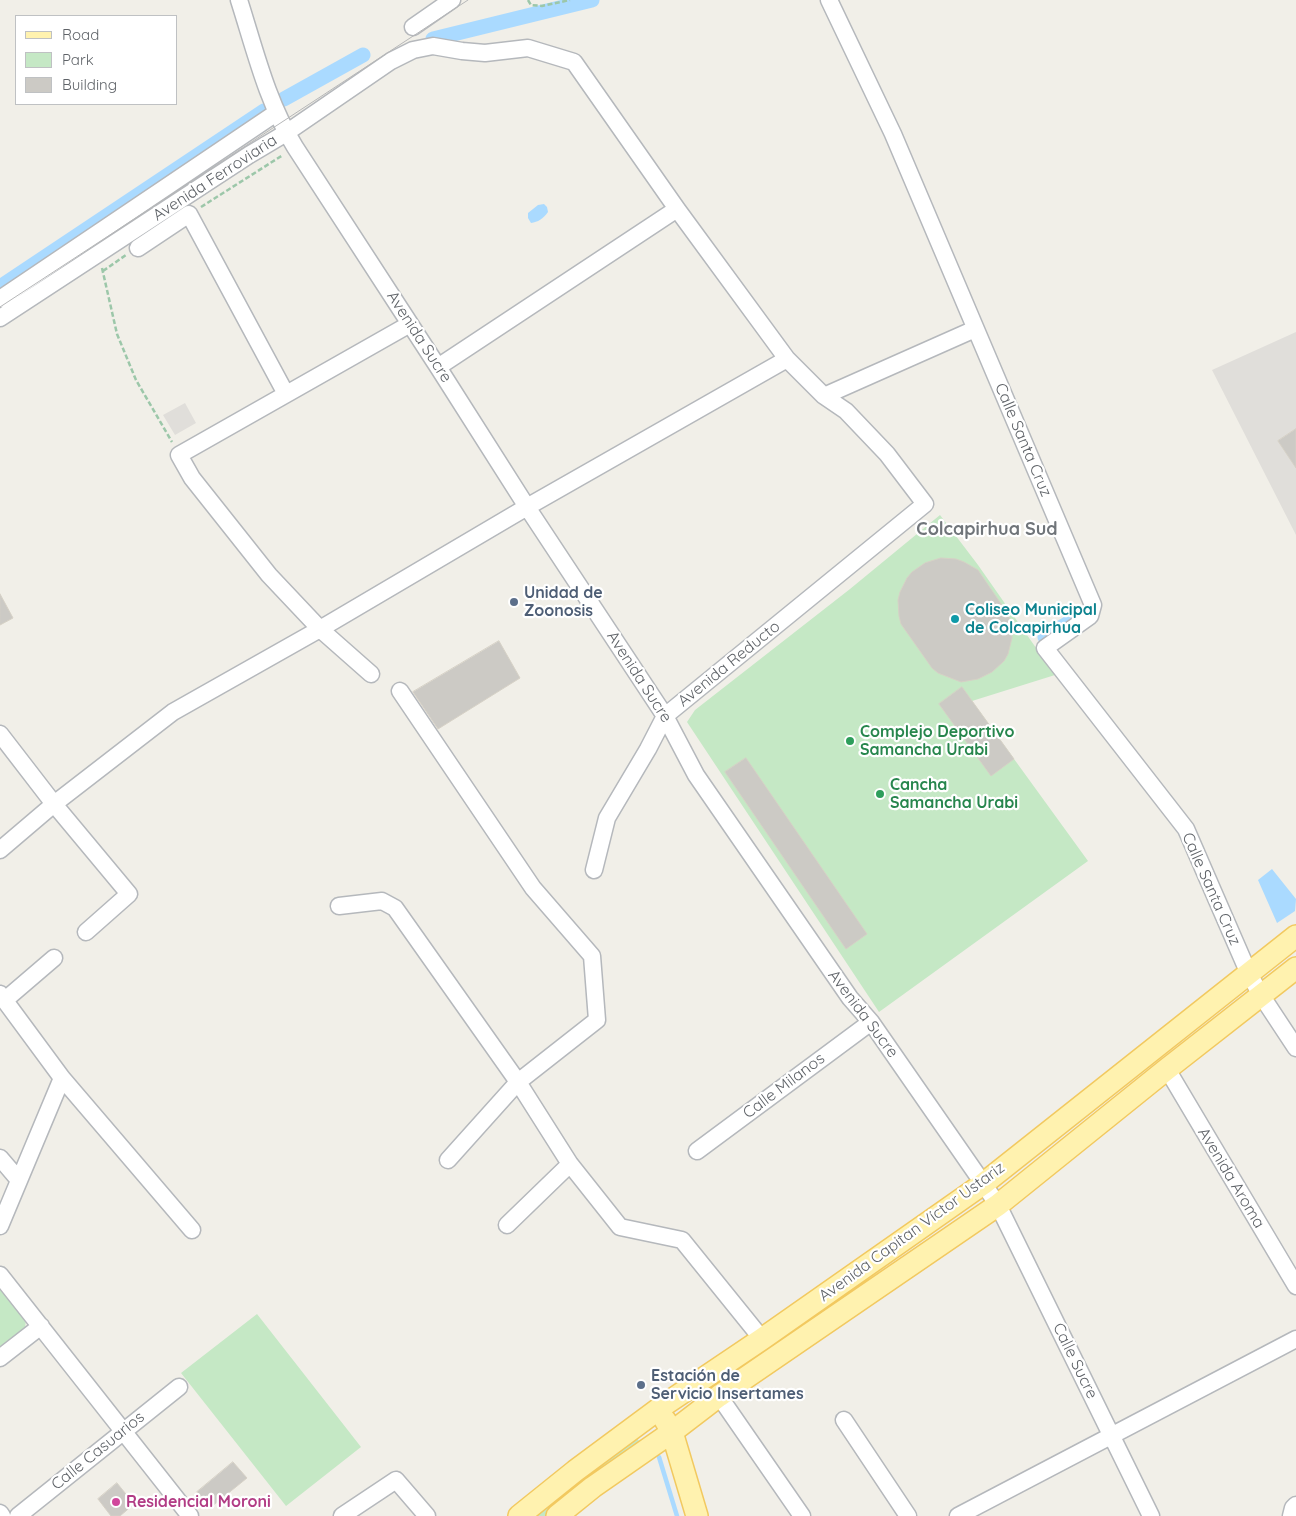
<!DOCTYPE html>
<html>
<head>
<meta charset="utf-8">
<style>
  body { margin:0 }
  #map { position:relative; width:1296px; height:1516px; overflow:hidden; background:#f1efe8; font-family:Quicksand,sans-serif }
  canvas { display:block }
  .legend { position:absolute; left:15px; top:15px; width:162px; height:90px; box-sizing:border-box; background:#fff; border:1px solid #bfc1c3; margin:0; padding:6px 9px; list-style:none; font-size:15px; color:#5f6368 }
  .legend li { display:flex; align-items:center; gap:10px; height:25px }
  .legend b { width:25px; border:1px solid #bfc1c3 }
</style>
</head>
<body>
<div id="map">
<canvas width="1296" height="1516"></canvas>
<ul class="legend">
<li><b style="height:6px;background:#fff2af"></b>Road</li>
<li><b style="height:14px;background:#c5e8c5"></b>Park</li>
<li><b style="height:14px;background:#cccac5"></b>Building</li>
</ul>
</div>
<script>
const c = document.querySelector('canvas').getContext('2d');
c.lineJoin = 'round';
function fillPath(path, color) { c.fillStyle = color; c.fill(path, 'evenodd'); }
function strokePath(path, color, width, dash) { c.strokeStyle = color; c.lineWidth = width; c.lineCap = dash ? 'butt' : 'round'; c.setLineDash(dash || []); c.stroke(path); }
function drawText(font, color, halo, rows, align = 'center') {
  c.font = font + ' Quicksand,sans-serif'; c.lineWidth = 4.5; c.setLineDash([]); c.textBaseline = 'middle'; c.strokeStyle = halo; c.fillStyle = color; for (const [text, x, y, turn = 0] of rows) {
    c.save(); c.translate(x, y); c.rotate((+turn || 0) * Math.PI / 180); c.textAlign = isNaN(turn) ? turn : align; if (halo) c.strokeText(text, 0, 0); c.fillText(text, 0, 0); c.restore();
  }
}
fillPath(new Path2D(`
  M1296 332V535L1212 370Z
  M185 403 196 423 175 435 163 415Z`), '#e0deda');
fillPath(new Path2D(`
  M940 515 978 565 1055 675 972 701 1088 861 879 1012 687 722 695 710 850 589Z
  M0 1287 26 1319 25 1329 0 1349Z
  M257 1314 361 1447 286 1506 181 1373Z
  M634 1435 640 1442 546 1516H531Z`), '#c5e8c5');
fillPath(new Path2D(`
  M544 204 547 207 548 212C543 219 538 222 531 223L528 218V213L538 205Z
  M1272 869 1296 899 1295 911 1277 923 1258 880Z`), '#aadaff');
strokePath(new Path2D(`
  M659 1457 677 1516`), '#aadaff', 4.5);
strokePath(new Path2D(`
  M433 39 592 0
  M284 99 363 55
  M0 287 264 111
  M1045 637 1072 621`), '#aadaff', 15);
const building = new Path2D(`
  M1296 429V468L1278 441Z
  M941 558 956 559 964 562 978 570 1008 614 1011 622 1012 638 1008 654 1004 661 992 672 978 679 961 682 938 673 932 668 901 624 899 616 898 600 900 592 907 578 912 572 925 563Z
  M0 594 13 618 0 625Z
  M499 641 520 678 438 729 413 692Z
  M962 687 1014 759 991 776 939 704Z
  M746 758 867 934 846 949 725 772Z
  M233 1462 247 1478 210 1508 197 1492Z
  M117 1483 134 1504 120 1516H111L98 1499Z`);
fillPath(building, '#cccac5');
strokePath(building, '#d6d1c6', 1);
const minor = new Path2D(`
  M239 0C255 50 267 102 295 147L438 367 527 507 665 716 696 775 850 998 871 1022 998 1205 1151 1516
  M829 0 893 134 1093 605 1090 616 1045 648 1186 829 1249 974 1261 995 1296 1048
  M413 27 452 0
  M138 248 189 214 286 394
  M0 299 276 113
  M0 318 249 155 286 133 391 61 413 50 433 46 462 51 485 53 528 48 574 62 677 209 787 359 824 396 846 411 887 454 925 504 665 716 648 749 607 818 594 870
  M438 367 677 209
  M824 396 975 329
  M371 674 320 629 269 575 192 478 179 455 410 324
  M400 691 533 888 592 956 597 1020 518 1082 448 1160
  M0 734 54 804 129 894 86 932
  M0 850 54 804 173 712 320 629 527 507 787 359
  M339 906 382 901 395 908 518 1082 570 1164 620 1227 682 1240 762 1339
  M0 994 62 1078 192 1230
  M5 1000 54 958
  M1167 1069 1296 1286
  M697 1151 871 1022
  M0 1158 18 1179
  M507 1225 570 1164
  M0 1226 62 1078
  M0 1275 190 1516
  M0 1358 41 1326
  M719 1396 802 1516
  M844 1420 908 1516
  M0 1513 2 1516
  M18 1516 179 1387
  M342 1516 396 1480 427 1516
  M958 1516 1296 1339
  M1291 1516 1293 1508 1296 1505`);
const major = new Path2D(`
  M665 1420 672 1432 697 1516
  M519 1516 575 1471 664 1405 762 1339 983 1184 1296 936
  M557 1516 593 1487 672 1432 719 1396 998 1205 1167 1069 1296 968`);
strokePath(minor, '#b5b8bc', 19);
strokePath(major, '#f2c960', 24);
strokePath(new Path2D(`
  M528 0 531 5 542 6 570 0
  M201 207 283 155
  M102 268 117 334 136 380 172 442
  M103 271 126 255`), '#9cc7a9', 2.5, [5, 2.5]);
strokePath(minor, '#fff', 16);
strokePath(major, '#fff2af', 21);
strokePath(new Path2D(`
  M0 307 468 0`), '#b6b7b8', 1);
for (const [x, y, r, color] of [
  [514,602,5,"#5c6f8a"],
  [955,619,5,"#0f9aa8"],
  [850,741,5,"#2e9e5b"],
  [880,794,5,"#2e9e5b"],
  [641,1385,5,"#5c6f8a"],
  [116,1502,5,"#d1479c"]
]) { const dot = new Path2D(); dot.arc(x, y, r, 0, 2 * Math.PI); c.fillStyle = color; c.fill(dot); strokePath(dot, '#fff', 2); }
drawText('16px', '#5f6368', '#fff', [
  ["Avenida Ferroviaria",215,178,-33],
  ["Avenida Sucre",419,337,57],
  ["Calle Santa Cruz",1023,440,67],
  ["Avenida Reducto",729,664,-39],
  ["Avenida Sucre",639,677,57],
  ["Calle Santa Cruz",1211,889,66],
  ["Avenida Sucre",863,1014,53],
  ["Calle Milanos",784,1086,-37],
  ["Avenida Aroma",1231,1178,59],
  ["Avenida Capitan Víctor Ustariz",912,1232,-36],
  ["Calle Sucre",1075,1361,64],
  ["Calle Casuarios",98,1451,-39]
]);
drawText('bold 16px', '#4e5e75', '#fff', [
  ["Unidad de",524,593],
  ["Zoonosis",524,611],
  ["Estación de",651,1376],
  ["Servicio Insertames",651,1394]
], 'left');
drawText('bold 16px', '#0d838f', '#fff', [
  ["Coliseo Municipal",965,610],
  ["de Colcapirhua",965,628]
], 'left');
drawText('bold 16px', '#27864d', '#fff', [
  ["Complejo Deportivo",860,732],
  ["Samancha Urabi",860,750],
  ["Cancha",890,785],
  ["Samancha Urabi",890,803]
], 'left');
drawText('bold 16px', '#b23c85', '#fff', [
  ["Residencial Moroni",126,1502]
], 'left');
drawText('bold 18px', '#70757a', '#fff', [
  ["Colcapirhua Sud",987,530]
]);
</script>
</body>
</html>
